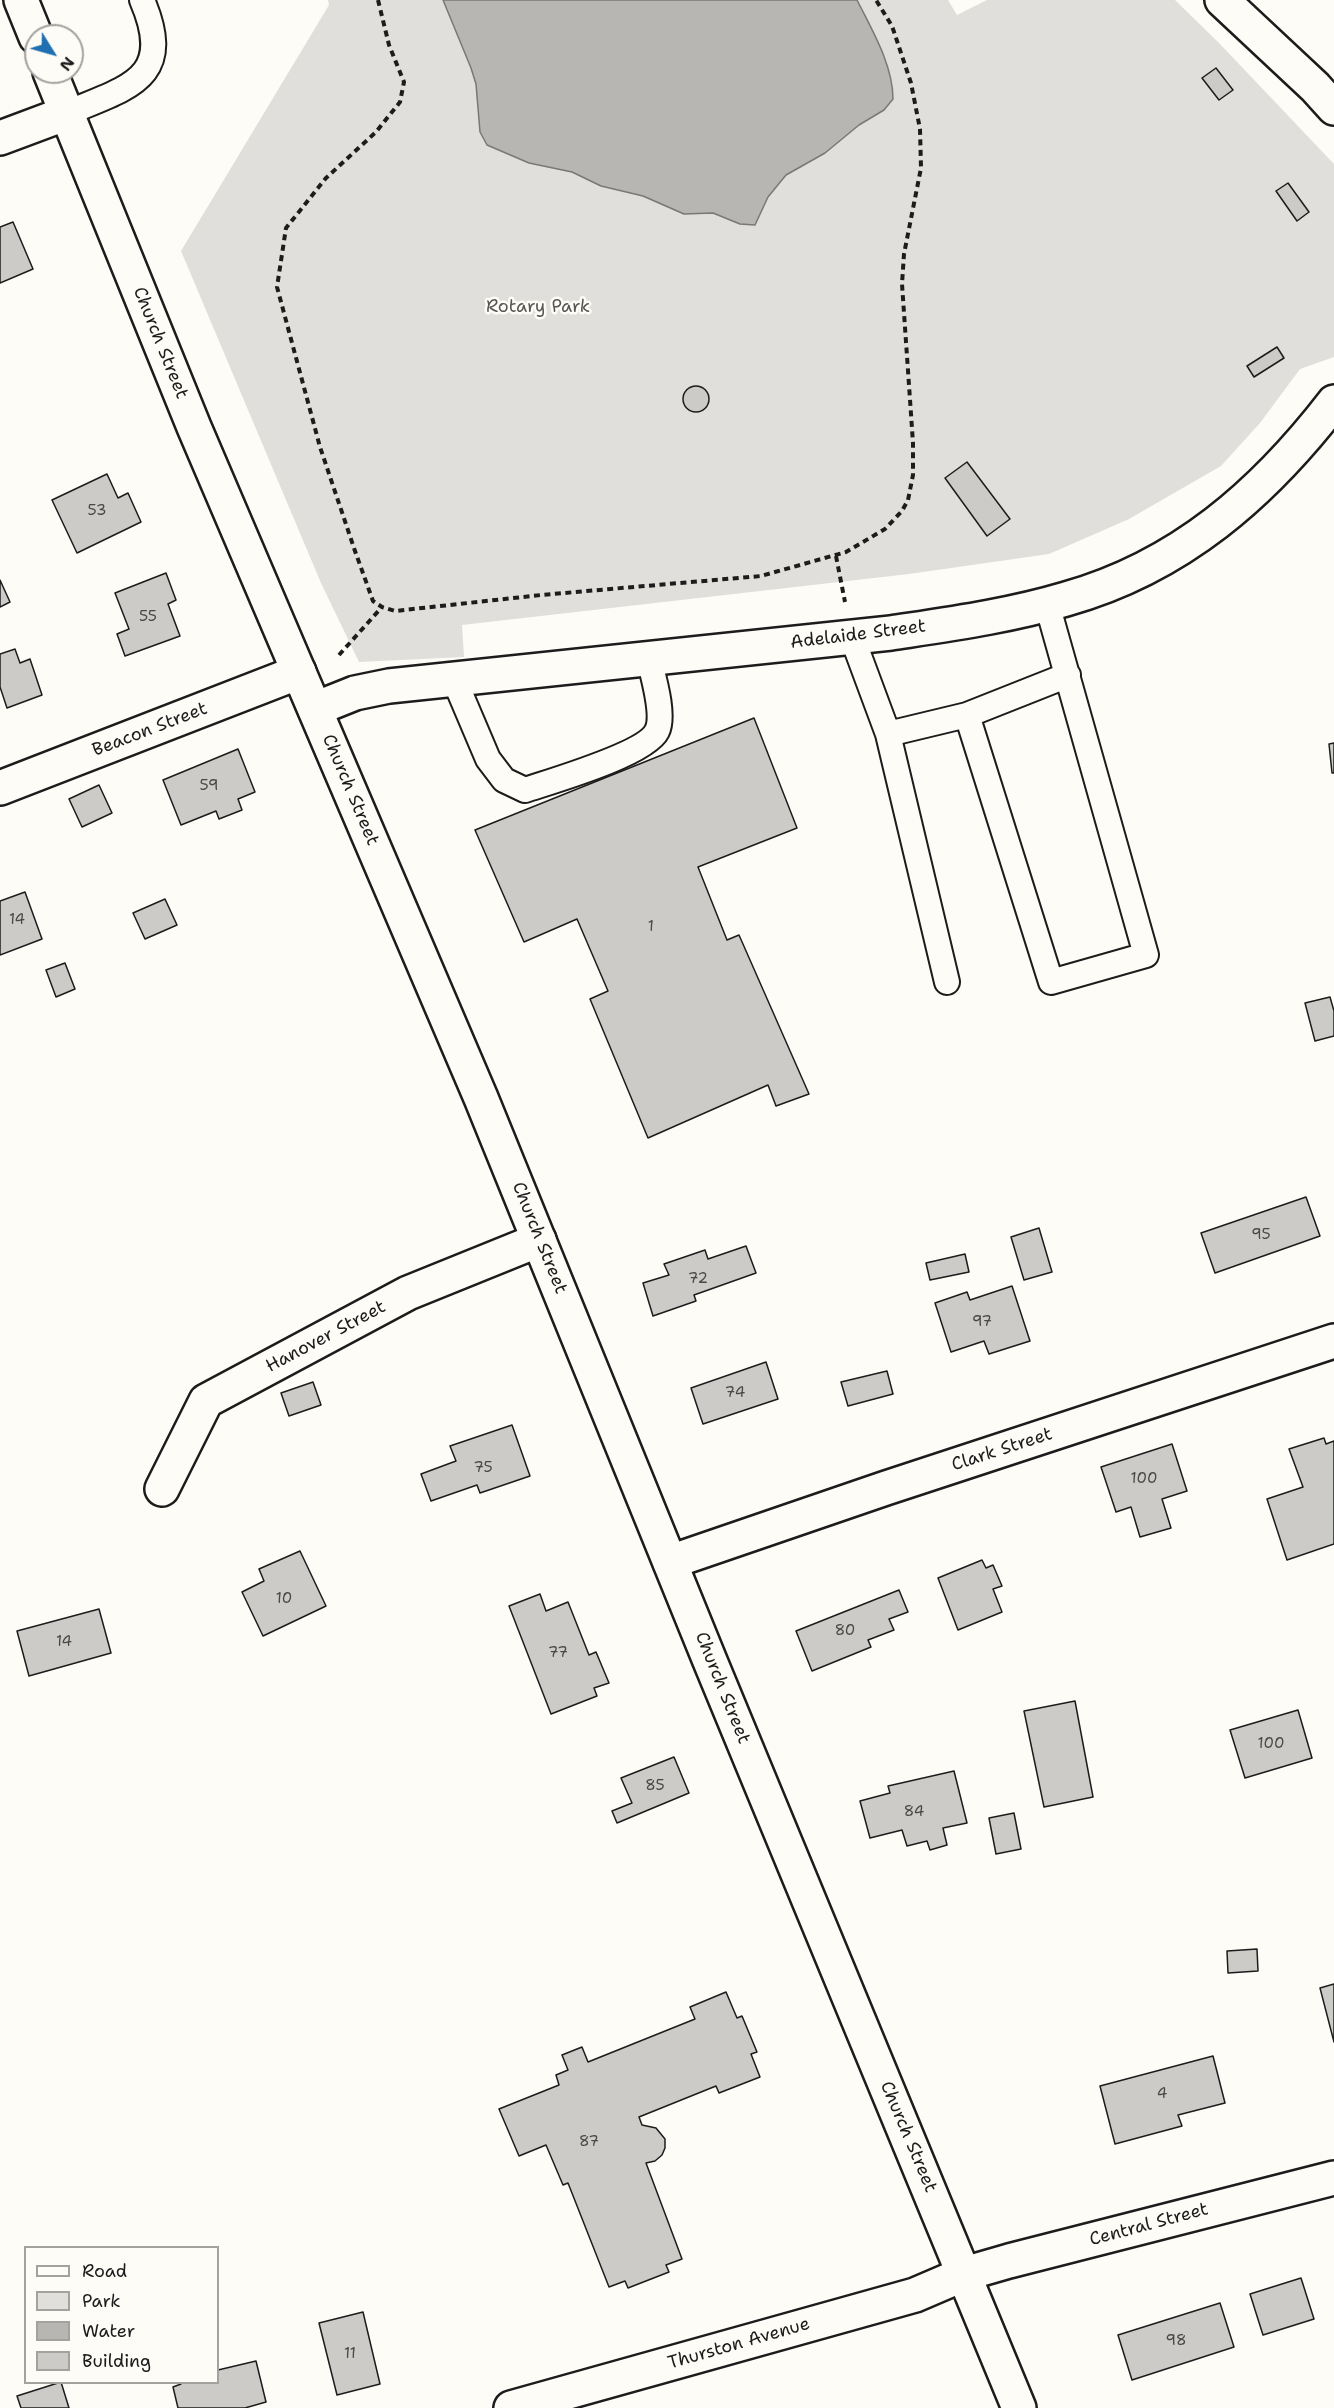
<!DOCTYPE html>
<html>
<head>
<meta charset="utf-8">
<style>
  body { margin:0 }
  #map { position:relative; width:1334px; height:2408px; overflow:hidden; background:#fdfcf7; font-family:"Shantell Sans",sans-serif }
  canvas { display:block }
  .legend { position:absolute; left:24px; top:2246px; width:195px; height:138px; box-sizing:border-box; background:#fdfcf7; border:2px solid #a3a29f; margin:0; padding:8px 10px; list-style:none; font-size:18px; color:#1c1c1c }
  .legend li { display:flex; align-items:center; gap:12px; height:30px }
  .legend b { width:30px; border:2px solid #a3a29f }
  .north { position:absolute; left:24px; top:24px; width:60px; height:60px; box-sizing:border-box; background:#fdfcf7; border:2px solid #a3a29f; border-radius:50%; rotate:127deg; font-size:16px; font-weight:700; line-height:24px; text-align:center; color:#1c1c1c }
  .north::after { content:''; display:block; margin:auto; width:21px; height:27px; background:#1f6fb2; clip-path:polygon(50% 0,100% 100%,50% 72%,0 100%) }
</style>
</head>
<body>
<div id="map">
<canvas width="1334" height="2408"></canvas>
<ul class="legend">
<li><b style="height:8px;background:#fdfcf7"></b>Road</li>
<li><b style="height:16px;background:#e0dfdb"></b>Park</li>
<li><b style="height:16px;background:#b7b6b2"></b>Water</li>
<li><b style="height:16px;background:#cccbc8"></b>Building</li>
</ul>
<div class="north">N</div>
</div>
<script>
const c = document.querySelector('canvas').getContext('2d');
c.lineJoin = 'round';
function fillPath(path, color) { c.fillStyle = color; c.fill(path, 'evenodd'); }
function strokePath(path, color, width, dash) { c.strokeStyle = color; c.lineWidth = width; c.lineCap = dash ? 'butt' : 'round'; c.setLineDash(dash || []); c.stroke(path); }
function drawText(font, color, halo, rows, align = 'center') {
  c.font = font + ' "Shantell Sans",sans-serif'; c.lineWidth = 5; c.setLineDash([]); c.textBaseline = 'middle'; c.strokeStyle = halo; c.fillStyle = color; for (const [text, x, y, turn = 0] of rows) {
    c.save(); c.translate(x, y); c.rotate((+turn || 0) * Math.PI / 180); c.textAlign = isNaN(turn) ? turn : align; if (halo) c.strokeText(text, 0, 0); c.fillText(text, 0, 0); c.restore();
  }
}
fillPath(new Path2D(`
  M328 0H948L957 15 987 0H1175L1219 43 1334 164V357L1300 369 1260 423 1221 466 1129 519 1049 554 909 574 462 625 464 657 359 662 321 583 181 251 329 5Z`), '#e0dfdb');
const water = new Path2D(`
  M443 0H857C872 30 893 65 893 99L884 110 859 125 825 153 786 175 768 197 755 225 740 224 713 213 684 214 643 196 601 186 572 172 529 163 487 145 480 132 476 84 471 68Z`);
fillPath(water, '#b7b6b2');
strokePath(water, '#797876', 1.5);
const building = new Path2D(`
  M1216 68 1233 90 1219 100 1202 78Z
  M1288 183 1309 212 1297 221 1276 191Z
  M13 222 33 269 0 283V227Z
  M1277 347 1284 358 1254 377 1247 366Z
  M683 399a13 13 0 1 1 26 0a13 13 0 1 1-26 0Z
  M967 462 1010 519 987 536 945 478Z
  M107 474 118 498 128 493 141 522 77 553 52 500Z
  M166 573 176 600 168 604 180 636 125 656 117 634 129 629 115 593Z
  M0 580 10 602 0 607Z
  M15 649 20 663 30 659 42 695 7 708 0 687V654Z
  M754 718 797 828 698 867 727 940 739 935 809 1094 776 1106 768 1085 648 1138 590 999 608 991 577 919 524 942 475 830Z
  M1334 743V773H1332L1329 744Z
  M238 749 255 792 238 799 242 810 219 819 216 811 181 825 163 780Z
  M99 785 112 813 82 827 69 799Z
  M25 892 42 939 0 955V901Z
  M165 899 177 925 145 939 133 913Z
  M65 963 75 989 56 997 46 970Z
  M1330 997 1334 1011V1036L1315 1041 1305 1003Z
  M1306 1197 1320 1236 1215 1273 1201 1233Z
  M1039 1228 1052 1272 1024 1280 1011 1237Z
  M746 1246 756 1273 694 1295 696 1301 653 1316 643 1283 669 1275 664 1264 705 1250 708 1259Z
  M965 1254 969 1272 930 1280 926 1263Z
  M1012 1286 1030 1341 989 1354 984 1341 951 1352 935 1303 967 1292 970 1300Z
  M766 1362 778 1399 703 1424 691 1388Z
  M887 1371 893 1394 848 1406 841 1382Z
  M313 1382 321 1405 289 1416 281 1393Z
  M512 1425 530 1476 480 1493 477 1485 431 1501 421 1474 456 1461 450 1446Z
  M1324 1438 1326 1444 1334 1441V1544L1287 1560 1267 1499 1303 1487 1289 1449Z
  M1172 1444 1187 1491 1162 1499 1171 1528 1140 1537 1131 1507 1116 1512 1101 1467Z
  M300 1551 326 1606 263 1636 242 1592 264 1581 259 1569Z
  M982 1560 986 1568 993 1565 1002 1586 993 1589 1002 1612 958 1630 938 1578Z
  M899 1590 908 1612 889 1619 894 1630 868 1640 871 1647 812 1671 796 1631Z
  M540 1594 546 1611 568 1602 589 1655 596 1652 609 1683 594 1688 597 1696 551 1714 509 1606Z
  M99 1609 111 1653 29 1676 17 1631Z
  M1075 1701 1093 1797 1044 1807 1024 1711Z
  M1298 1710 1312 1758 1245 1778 1230 1730Z
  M674 1757 689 1793 617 1823 612 1811 632 1803 621 1778Z
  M954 1771 967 1823 943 1828 947 1845 930 1850 927 1841 907 1846 902 1830 870 1838 860 1801 890 1793 888 1786Z
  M1014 1813 1021 1849 996 1854 989 1818Z
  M1257 1949 1258 1971 1228 1973 1227 1951Z
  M1334 1984V2042L1320 1988Z
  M726 1992 737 2018 742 2016 757 2052 751 2054 760 2077 719 2093 716 2086 639 2117 642 2125 656 2128 665 2139V2148L662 2155 655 2161 646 2163 682 2259 666 2265 669 2272 628 2288 625 2281 609 2287 568 2183 563 2185 546 2145 519 2156 499 2109 559 2085 556 2075 568 2070 562 2055 582 2047 588 2062 695 2019 690 2007Z
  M1213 2056 1225 2103 1178 2115 1182 2126 1115 2144 1100 2086Z
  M1301 2278 1314 2319 1263 2335 1250 2294Z
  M1220 2303 1234 2347 1132 2380 1118 2335Z
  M363 2312 380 2384 337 2395 319 2323Z
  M256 2361 266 2402 245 2408H178L173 2387 181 2384 180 2382H218V2370Z
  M61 2382 69 2408H21L17 2396Z`);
fillPath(building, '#cccbc8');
strokePath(building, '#1c1c1c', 1.5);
const service = new Path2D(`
  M67 113C128 87 176 79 142 0
  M852 637 888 734 967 715 1068 675
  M454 679 488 759 504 780 525 790C552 781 646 754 657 731 665 715 653 676 649 659
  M967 715 1051 982 1146 955 1047 604
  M888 734 947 982`);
const minor = new Path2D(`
  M0 138 67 113
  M315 709 355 693 389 686 891 633C950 624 1009 616 1066 599 1180 567 1263 494 1334 402
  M0 788 299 672
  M162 1489 206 1401 408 1293 539 1240
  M670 1562 886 1488 1334 1341
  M511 2408 915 2295 964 2274 1009 2261 1334 2178`);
const tertiary = new Path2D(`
  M1222 0 1315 87 1334 108`);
const secondary = new Path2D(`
  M21 0 36 37
  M50 72 194 427 481 1098 710 1661 1019 2408`);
strokePath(service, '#1c1c1c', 28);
strokePath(minor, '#1c1c1c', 38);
strokePath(tertiary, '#1c1c1c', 38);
strokePath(secondary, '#1c1c1c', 38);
strokePath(new Path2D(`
  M378 0 389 45 404 82 400 102 376 132 326 178 286 228 277 287 320 447 355 551 373 601 382 607 395 611 541 595 761 576 846 552 885 529 902 511 908 500 913 475V443L902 284 904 254 921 168 920 129 911 83 892 26 876 0
  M836 556 845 602
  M339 655 382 607`), '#1c1c1c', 4, [6, 4.5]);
strokePath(service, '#fdfcf7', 24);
strokePath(minor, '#fdfcf7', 33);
strokePath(tertiary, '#fdfcf7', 33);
strokePath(secondary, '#fdfcf7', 33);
drawText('15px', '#484847', null, [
  ["53",97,511],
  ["55",148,617],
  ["59",209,786],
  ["14",17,920],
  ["1",651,927],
  ["95",1261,1235],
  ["72",698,1279],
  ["97",982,1322],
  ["74",735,1393],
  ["75",483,1468],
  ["100",1144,1479],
  ["10",284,1599],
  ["80",845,1631],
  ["14",64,1642],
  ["77",558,1653],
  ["100",1271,1744],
  ["85",655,1786],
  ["84",914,1812],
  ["4",1162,2094],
  ["87",589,2142],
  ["98",1176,2341],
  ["11",350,2354]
]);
drawText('18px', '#575655', '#fdfcf7', [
  ["Rotary Park",538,307]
]);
drawText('18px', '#1c1c1c', '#fdfcf7', [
  ["Church Street",160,343,68],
  ["Adelaide Street",858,635,-7],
  ["Beacon Street",150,730,-21],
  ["Church Street",350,790,67],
  ["Church Street",539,1238,68],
  ["Hanover Street",326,1337,-28],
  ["Clark Street",1002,1450,-18],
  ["Church Street",722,1688,68],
  ["Church Street",908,2137,67],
  ["Central Street",1149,2225,-15],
  ["Thurston Avenue",739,2344,-16]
]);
</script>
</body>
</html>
